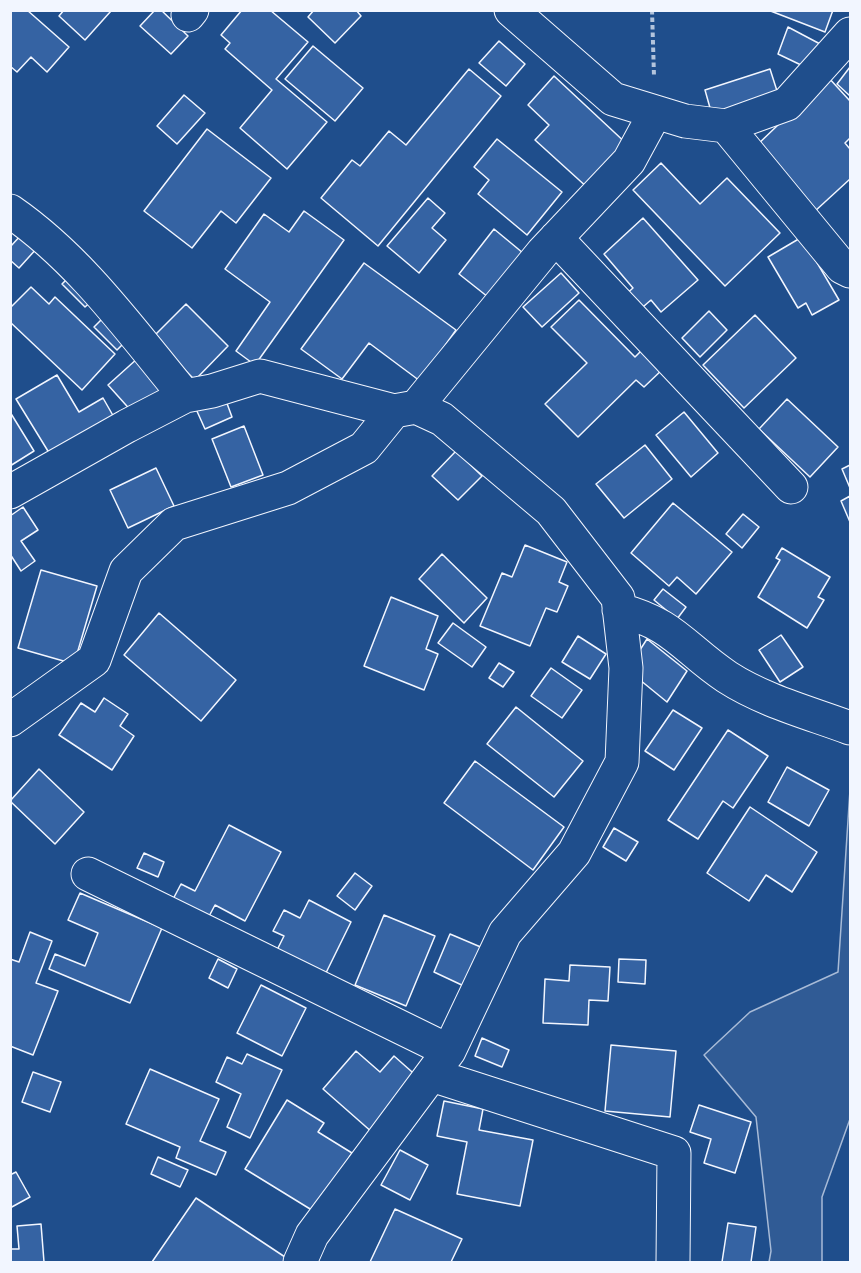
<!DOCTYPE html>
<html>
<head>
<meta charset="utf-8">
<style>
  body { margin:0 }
  #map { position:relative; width:861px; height:1273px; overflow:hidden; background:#1f4e8c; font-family:"Alegreya Sans",sans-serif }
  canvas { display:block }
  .frame { position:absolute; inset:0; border:12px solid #f2f6ff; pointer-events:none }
</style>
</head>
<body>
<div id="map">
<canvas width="861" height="1273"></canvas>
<div class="frame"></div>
</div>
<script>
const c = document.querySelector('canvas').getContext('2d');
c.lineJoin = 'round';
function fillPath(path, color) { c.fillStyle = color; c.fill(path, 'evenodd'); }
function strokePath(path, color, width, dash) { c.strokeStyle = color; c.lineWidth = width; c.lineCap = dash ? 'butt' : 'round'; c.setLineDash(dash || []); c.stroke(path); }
const built = new Path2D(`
  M850 790V1119L822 1197V1262H769L771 1251 756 1117 704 1055 750 1012 838 972Z`);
fillPath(built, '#305b95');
strokePath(built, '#a8bbd7', 1.5);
const building = new Path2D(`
  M10 10H27L69 47 47 72 31 57 17 72 10 66Z
  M64 10H111V11L85 40 59 16Z
  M155 10H161L188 36 171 54 140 26Z
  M242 10H270L308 42 276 79 327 122 287 169 240 128 272 90 225 49 230 43 221 35Z
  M314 10H356L361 16 335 43 308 17Z
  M768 10H833L825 32Z
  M788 27 822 45 801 65 778 54Z
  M499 41 525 64 506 86 479 63Z
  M313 46 363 88 335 121 285 79Z
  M850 67V96L837 84Z
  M469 69 501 96 378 246 321 198 352 160 360 166 389 131 406 145Z
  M770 69 778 94 712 115 705 90Z
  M554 76 629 146 589 189 535 140 549 125 528 105Z
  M828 77 850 101V138L845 143 850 149V179L814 212 754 148Z
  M184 95 205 113 177 144 157 126Z
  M207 129 271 178 236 223 221 211 192 248 144 211Z
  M497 139 562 192 527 235 478 194 489 180 474 167Z
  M661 163 700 204 727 178 780 233 725 286 633 190Z
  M428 198 445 213 432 228 446 240 419 273 387 246Z
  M304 211 344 240 255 365 236 351 270 302 225 269 264 214 289 232Z
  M643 218 698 280 661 312 651 300 637 312 624 296 633 288 604 254Z
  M494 229 523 253 488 297 459 274Z
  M23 233 38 247 19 268 10 260V247Z
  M802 237 839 300 812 315 806 303 798 308 768 257Z
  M364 263 456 330 420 381 369 343 342 379 301 349Z
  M561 273 579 293 542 327 523 307Z
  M72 274 95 298 85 307 62 284Z
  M31 287 49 304 55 297 115 354 82 390 10 322V308Z
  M579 300 635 357 644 348 664 368 644 387 636 380 578 437 545 404 587 363 551 327Z
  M186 304 228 346 195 380 152 338Z
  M709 311 727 330 700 357 682 338Z
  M755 315 796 358 744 408 703 365Z
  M103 318 126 341 117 350 94 327Z
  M138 358 164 387 134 414 108 385Z
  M57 375 79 412 103 398 115 419 51 456 16 399Z
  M225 398 232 417 205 429 196 409Z
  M787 399 838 447 810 477 759 429Z
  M10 412 34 451 10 466Z
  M684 412 718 453 691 477 656 435Z
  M244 426 263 475 231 487 212 439Z
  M645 445 672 479 624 518 596 484Z
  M456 451 482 476 458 500 432 476Z
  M850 465V488L842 469Z
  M156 468 174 506 128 528 110 490Z
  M850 496V522L841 501Z
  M673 503 732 552 696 594 677 577 669 586 631 553Z
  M23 507 38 530 21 541 35 561 21 571 10 554V516Z
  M743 514 759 527 742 548 726 534Z
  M525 545 567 562 559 582 568 586 557 612 546 608 530 646 480 626 502 573 512 577Z
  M782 548 830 577 818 597 824 600 807 628 758 597 780 560 776 558Z
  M442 554 487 598 464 623 419 579Z
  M41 570 97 586 74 664 18 648Z
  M663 589 686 607 677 619 654 600Z
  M391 597 438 616 426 649 438 654 424 690 364 666Z
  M159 613 236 680 201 721 124 655Z
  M453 623 486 647 472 667 438 643Z
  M781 635 803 667 780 682 759 650Z
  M578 636 606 654 590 679 562 662Z
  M647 639 687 671 667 702 640 680 638 653Z
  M499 663 514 672 503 687 489 678Z
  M551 668 582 690 562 718 531 696Z
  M104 698 128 714 120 726 134 736 112 770 59 735 81 703 95 712Z
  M516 707 583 761 554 797 487 744Z
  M673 710 702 728 674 770 645 751Z
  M728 730 768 756 733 808 723 801 698 839 668 820Z
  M475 761 564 827 533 870 444 803Z
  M787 767 829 790 809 826 768 802Z
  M39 769 84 812 55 844 10 801Z
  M750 807 817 852 792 892 766 875 749 901 707 873Z
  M229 825 281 852 245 921 215 905 206 922 171 903 181 884 195 891Z
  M614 828 638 842 626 861 603 847Z
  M144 853 164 862 158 877 137 868Z
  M355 873 372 886 355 910 337 896Z
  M80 893 162 928 130 1003 49 969 55 954 85 966 98 933 68 920Z
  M309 900 351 922 321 983 273 958 284 936 273 931 284 910 300 918Z
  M384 915 435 936 406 1006 355 985Z
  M30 932 52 941 36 983 58 991 33 1055 10 1046V959L19 962Z
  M450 934 483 948 466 987 434 972Z
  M218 959 237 969 228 988 209 978Z
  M619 959 646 960 645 984 618 982Z
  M570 965 610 967 608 1001 589 1000 588 1025 543 1023 545 979 569 981Z
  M261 985 306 1008 282 1056 237 1033Z
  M482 1038 509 1050 502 1067 475 1056Z
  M611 1045 676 1051 670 1117 605 1111Z
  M356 1051 380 1072 394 1056 420 1079 373 1133 323 1089Z
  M247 1054 282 1070 250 1138 227 1127 241 1094 216 1082 227 1057 242 1064Z
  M150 1069 219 1099 200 1141 226 1152 216 1175 176 1158 180 1147 126 1124Z
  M33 1072 61 1082 50 1112 22 1102Z
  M287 1100 324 1123 318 1132 352 1153 315 1212 245 1169Z
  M444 1101 483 1109 479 1130 533 1140 520 1206 457 1194 467 1142 437 1136Z
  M699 1105 751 1122 735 1173 704 1163 711 1139 690 1132Z
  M400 1150 428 1165 410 1200 381 1185Z
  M158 1157 188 1170 180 1187 151 1174Z
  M16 1172 30 1197 10 1208V1175Z
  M196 1198 288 1259 286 1262H152Z
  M395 1209 462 1239 451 1262H370Z
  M728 1223 756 1227 751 1262H722Z
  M41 1224 44 1262H10V1249H19L17 1226Z`);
fillPath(building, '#3563a3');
strokePath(building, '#f2f6ff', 1.5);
const street = new Path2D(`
  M511 10 613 99 685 121 726 126 787 104 850 34
  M188 15 192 10
  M726 126 842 267 850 271
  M10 211C81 260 131 331 185 396
  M556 238 791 487
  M416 407 543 252 629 161 655 113
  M10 492 127 426 185 396 212 391 260 376 394 411 416 407 442 419 551 511 618 598 626 668 622 762 574 853 505 933 449 1051 312 1235 300 1262
  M619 610C673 623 685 649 727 677 764 701 810 713 850 728
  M10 720 94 660 126 571 174 524 288 488 364 448 394 411
  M88 874 449 1051
  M432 1075 674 1153 673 1262`);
strokePath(street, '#f2f6ff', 35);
strokePath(new Path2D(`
  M652 10 654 76`), '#b3c4dc', 4, [4.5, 3]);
strokePath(street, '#1f4e8c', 33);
</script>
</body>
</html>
